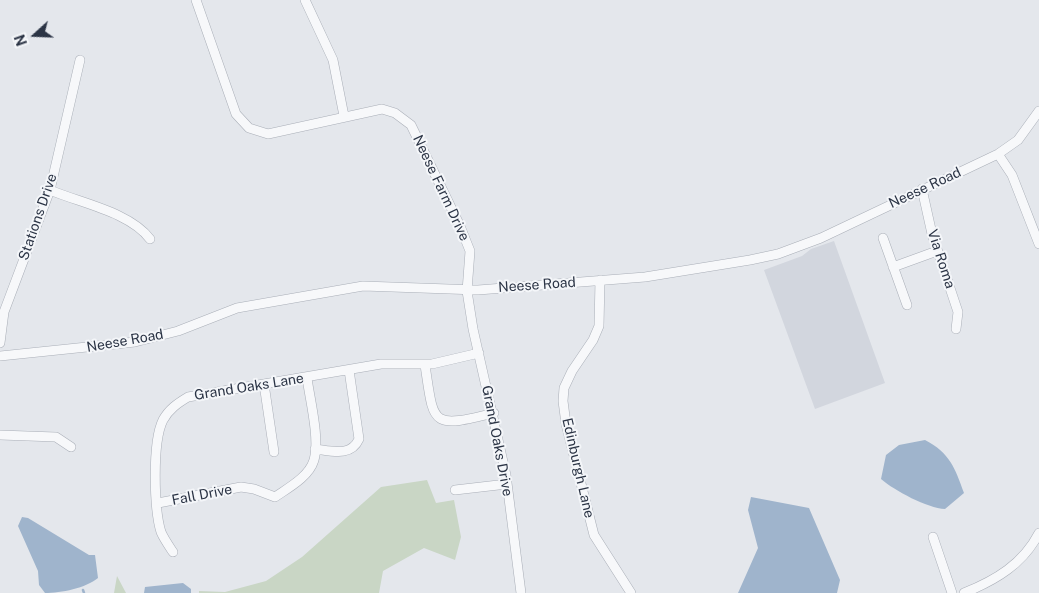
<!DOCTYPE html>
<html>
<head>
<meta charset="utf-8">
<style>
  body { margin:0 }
  #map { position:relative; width:1039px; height:593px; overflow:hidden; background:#e4e7ec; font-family:"Public Sans",sans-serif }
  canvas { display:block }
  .north { position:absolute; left:10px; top:10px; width:50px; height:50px; -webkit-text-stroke:4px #f4f6f9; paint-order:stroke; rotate:250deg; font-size:14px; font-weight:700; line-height:20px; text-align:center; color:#2b3445 }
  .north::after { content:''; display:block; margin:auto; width:18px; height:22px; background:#2b3445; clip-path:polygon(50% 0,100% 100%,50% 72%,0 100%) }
</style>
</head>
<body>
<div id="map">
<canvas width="1039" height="593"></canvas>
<div class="north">N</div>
</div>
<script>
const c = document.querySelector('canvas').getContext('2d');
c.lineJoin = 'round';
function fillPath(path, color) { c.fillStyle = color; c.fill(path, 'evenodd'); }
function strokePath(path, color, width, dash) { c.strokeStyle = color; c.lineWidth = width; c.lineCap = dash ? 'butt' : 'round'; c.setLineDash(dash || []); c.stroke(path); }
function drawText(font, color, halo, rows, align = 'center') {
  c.font = font + ' "Public Sans",sans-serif'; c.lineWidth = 4; c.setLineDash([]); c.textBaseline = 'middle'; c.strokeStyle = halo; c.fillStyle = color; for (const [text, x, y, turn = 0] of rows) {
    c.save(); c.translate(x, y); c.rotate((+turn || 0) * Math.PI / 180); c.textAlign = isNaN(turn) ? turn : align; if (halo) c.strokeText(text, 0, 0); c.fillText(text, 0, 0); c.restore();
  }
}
fillPath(new Path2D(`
  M834 241 885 383 815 409 764 270 802 256 811 249Z`), '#d2d6de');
fillPath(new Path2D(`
  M427 480 436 503 454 500 461 537 455 560 424 548 383 571 379 593H199V591L225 592 266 581 302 557 381 487Z
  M117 576 126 593H114Z`), '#c9d6c5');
fillPath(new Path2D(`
  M925 440C950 453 955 468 964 493L945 509C927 508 895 491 881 479L886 455 899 445Z
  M751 497 809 508 840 580 837 593H738L758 548 748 510Z
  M22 517 28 518 89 555H95L98 578C86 588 61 593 45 593L39 585 38 571 18 526Z
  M183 583 191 589V593H144L145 587Z`), '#9fb4cc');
strokePath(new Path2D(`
  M83 590 84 593`), '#9fb4cc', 2.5);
const minor = new Path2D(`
  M196 0 236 114 249 128 268 134 382 109 395 113 411 125 460 226 470 251 467 291 473 329 506 475 521 593
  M305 0 333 60 344 116
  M998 154 1012 175 1039 244
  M922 189 932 234 958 312 956 329
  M50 190C80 203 130 212 150 239
  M883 238 907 305
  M893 267 937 251
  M600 280 599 326 593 340 572 371 564 388 563 401 566 424 594 535 631 593
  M0 343 4 312 50 190 80 60
  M0 356 135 342 178 331 237 308 363 286 478 290 645 277 750 260 778 254 821 238 998 154 1018 140 1039 111
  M425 365C434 425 430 429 494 413
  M264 384 274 452
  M0 435 56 437 71 447
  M315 449C332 451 351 457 359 439L349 370
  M455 490 507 484
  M158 503 241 487 254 489 275 497C288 488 309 477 314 460 320 439 310 400 307 378
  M933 537 952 593
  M173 552C169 546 164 539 161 532 154 509 152 442 163 420 169 409 178 403 188 397L381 364H432L479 353
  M964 593C996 580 1023 564 1039 533`);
strokePath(minor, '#a9aeb7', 10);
strokePath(minor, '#f7f8fa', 9);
drawText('14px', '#2b3445', '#f4f6f9', [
  ["Neese Farm Drive",441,188,65],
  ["Neese Road",925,188,-25],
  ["Stations Drive",38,217,-71],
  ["Via Roma",941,259,72],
  ["Neese Road",537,285,-4],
  ["Neese Road",125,341,-10],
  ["Grand Oaks Lane",249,387,-9],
  ["Grand Oaks Drive",497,441,79],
  ["Edinburgh Lane",578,468,77],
  ["Fall Drive",202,495,-11]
]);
</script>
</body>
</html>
